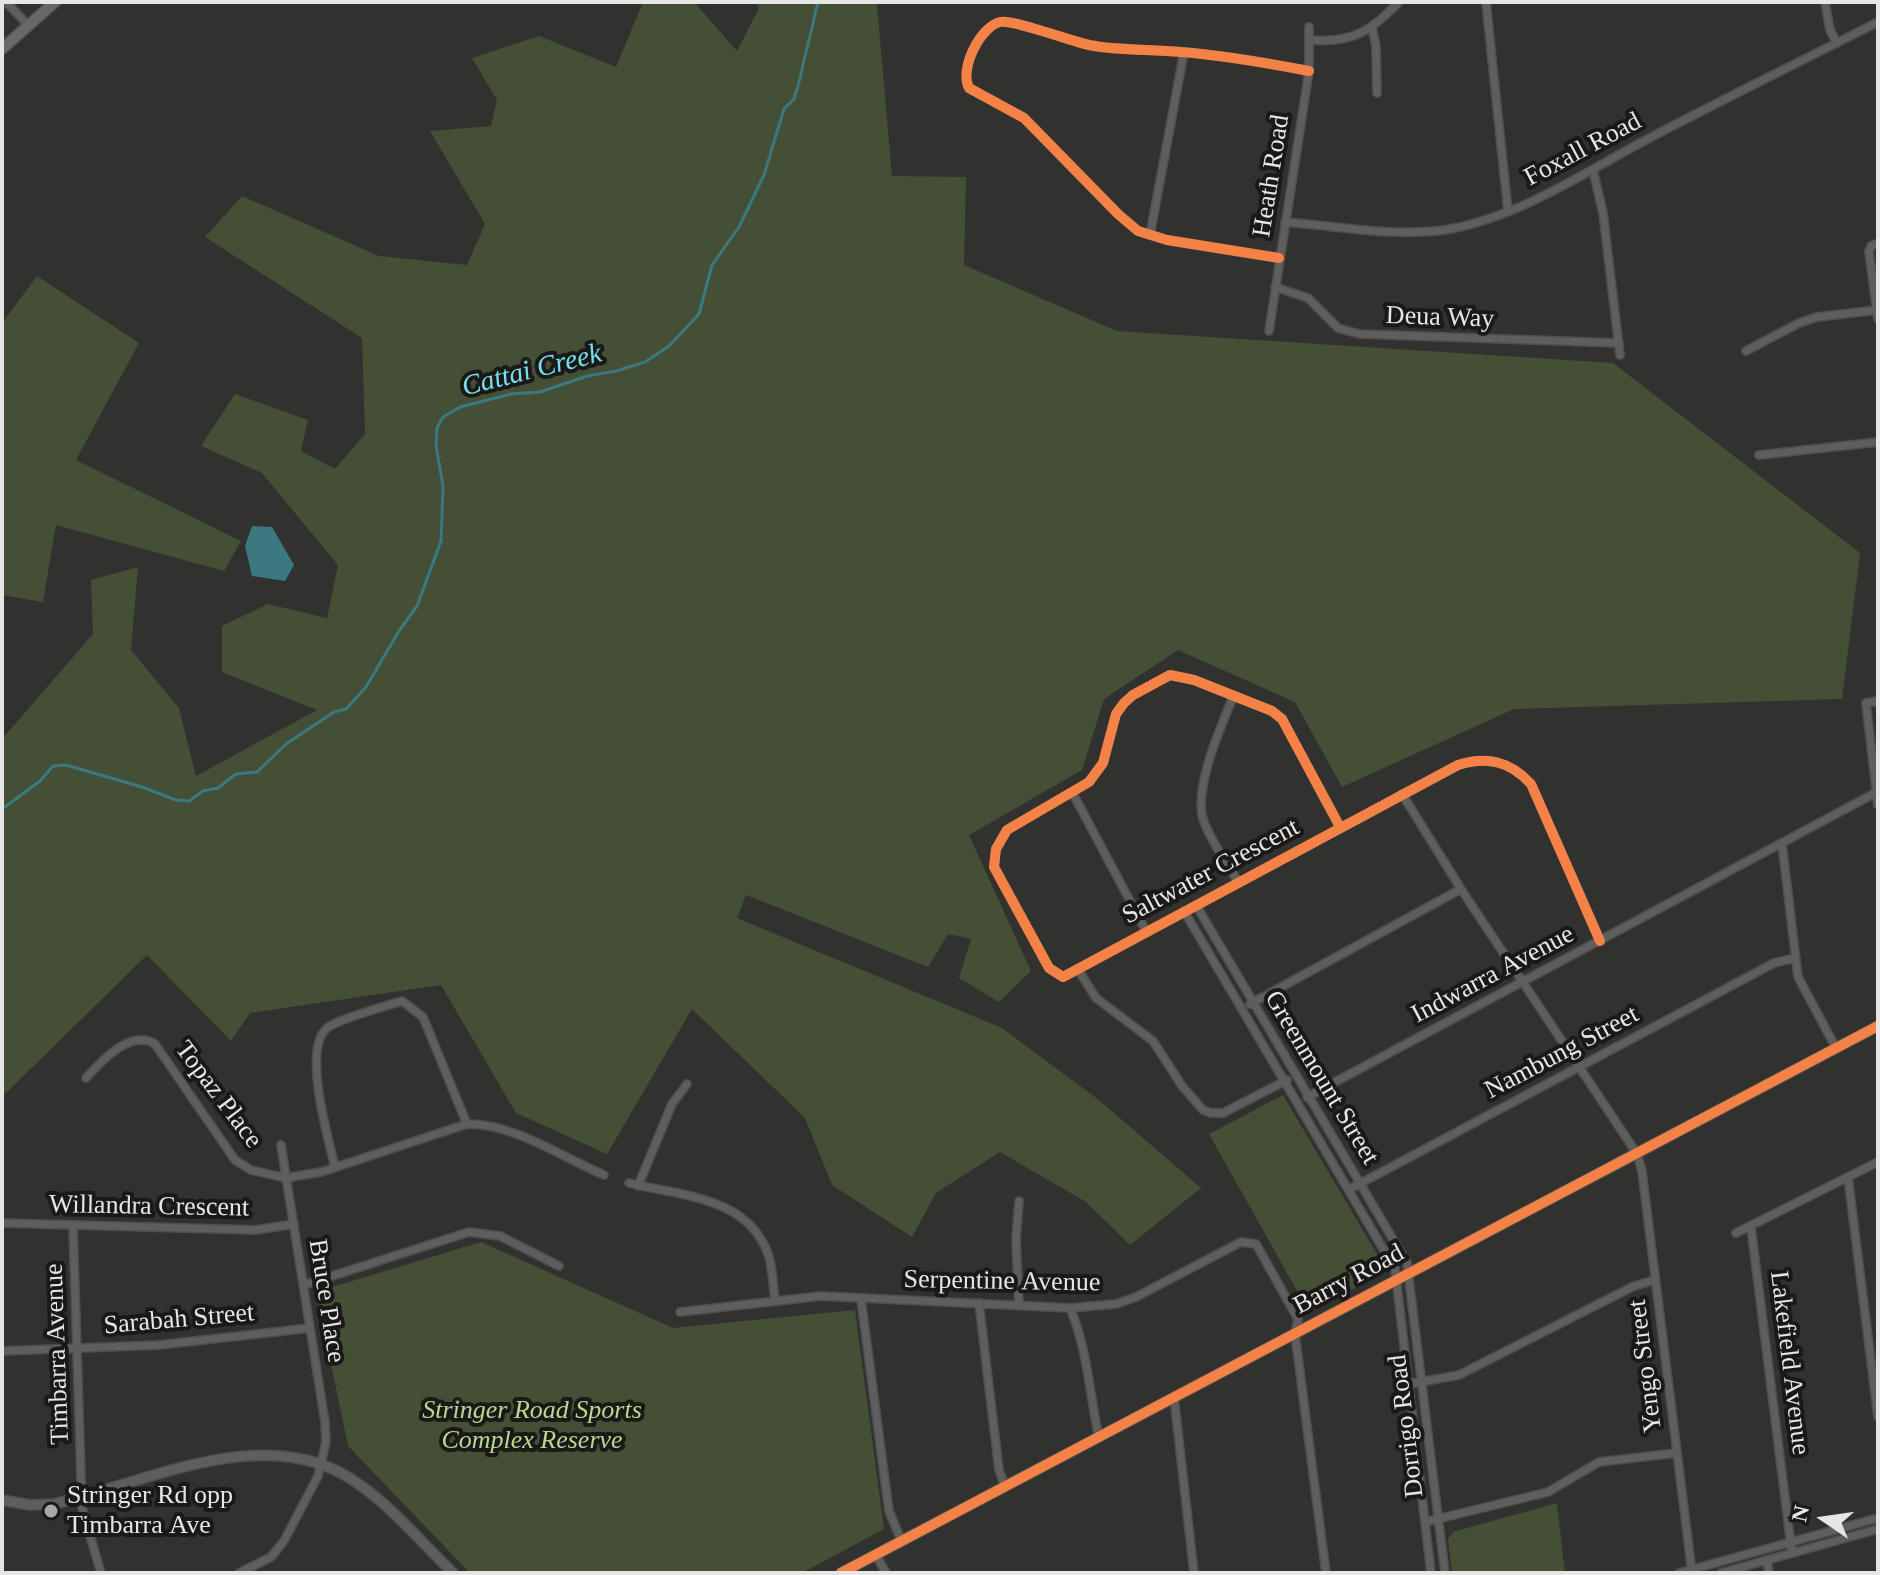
<!DOCTYPE html>
<html>
<head>
<meta charset="utf-8">
<style>
  body { margin:0 }
  #map { position:relative; width:1880px; height:1575px; overflow:hidden; background:#313130; font-family:"Times New Roman",serif }
  canvas { display:block }
  .frame { position:absolute; inset:0; border:4px solid #e7e6e5; pointer-events:none }
  .north { position:absolute; left:1784px; top:1479px; width:80px; height:80px; -webkit-text-stroke:6px #1a1918; paint-order:stroke; rotate:283deg; font-size:22px; font-weight:700; line-height:32px; text-align:center; color:#e7e6e5 }
  .north::after { content:''; display:block; margin:auto; width:28px; height:36px; background:#e7e6e5; clip-path:polygon(50% 0,100% 100%,50% 72%,0 100%) }
</style>
</head>
<body>
<div id="map">
<canvas width="1880" height="1575"></canvas>
<div class="frame"></div>
<div class="north">N</div>
</div>
<script>
const c = document.querySelector('canvas').getContext('2d');
c.lineJoin = 'round';
function fillPath(path, color) { c.fillStyle = color; c.fill(path, 'evenodd'); }
function strokePath(path, color, width, dash) { c.strokeStyle = color; c.lineWidth = width; c.lineCap = dash ? 'butt' : 'round'; c.setLineDash(dash || []); c.stroke(path); }
function drawText(font, color, halo, rows, align = 'center') {
  c.font = font + ' "Times New Roman",serif'; c.lineWidth = 8; c.setLineDash([]); c.textBaseline = 'middle'; c.strokeStyle = halo; c.fillStyle = color; for (const [text, x, y, turn = 0] of rows) {
    c.save(); c.translate(x, y); c.rotate((+turn || 0) * Math.PI / 180); c.textAlign = isNaN(turn) ? turn : align; if (halo) c.strokeText(text, 0, 0); c.fillText(text, 0, 0); c.restore();
  }
}
fillPath(new Path2D(`
  M643 2H694L737 51 759 8 755 2H880L877 5 892 176 966 177 964 265 1117 331 1613 363 1860 553 1842 699 1514 709 1342 787 1295 702 1178 650 1104 699 1082 770 969 835 1031 971 999 1002 959 978 971 939 948 934 928 967 746 895 737 918 1002 1028 1099 1100 1201 1188 1130 1245 1086 1202 1000 1152 936 1193 912 1237 832 1185 805 1118 692 1009 607 1154 516 1113 441 985 250 1013 231 1041 147 955 5 1094 2 1093V739L93 634 91 580 138 567 131 650 179 708 196 776 317 710 222 672V626L268 604 327 618 338 565 262 473 201 446 235 394 308 420 301 451 335 469 365 434 362 338 205 237 242 196 379 256 467 265 485 224 430 131 491 126 497 100 472 58 539 36 616 67Z
  M37 276 139 343 76 460 241 541 224 571 56 525 43 602 2 595V323Z
  M1283 1095 1387 1271 1309 1312 1209 1134Z
  M481 1242 673 1328 855 1310 884 1529 802 1573H470L348 1446 316 1292Z
  M1557 1503 1565 1573H1452L1448 1539 1453 1532Z`), '#454f36');
fillPath(new Path2D(`
  M252 526 272 527 294 565 285 581 252 576 245 546Z`), '#39797f');
strokePath(new Path2D(`
  M2 809 40 781 53 766 66 765 142 787 176 800 189 801 203 791 218 788 236 774 257 772 286 744 334 712 346 709 366 687 399 631 417 606 441 541 443 486 436 446 437 428 443 417 460 407 511 394 540 392 587 376 616 371 645 362 669 346 699 314 712 265 739 227 764 175 784 109 794 99 798 86 818 2`), '#39797f', 3);
const minor = new Path2D(`
  M6 2 29 26
  M1486 2 1508 211
  M1825 2 1830 30 1837 43
  M1372 28 1376 46 1377 93
  M1311 40C1353 43 1371 31 1399 2
  M1593 170 1603 213 1620 355
  M1285 222C1339 226 1396 238 1450 229 1520 216 1582 174 1644 141 1721 100 1800 62 1878 22
  M1150 235 1184 52
  M1878 243 1871 246 1869 252 1878 319
  M1279 258 1167 240 1138 231 1118 214 1024 118 969 88C959 69 980 27 1000 22 1012 19 1071 41 1089 45 1119 51 1150 49 1181 52 1223 55 1267 63 1309 71
  M1275 287 1308 298 1338 328 1359 334 1619 343
  M1269 331 1309 71V27
  M1746 351 1799 323 1817 317 1877 310
  M1759 455 1878 442
  M1234 695C1221 726 1192 791 1204 822 1212 843 1227 863 1238 882
  M1878 701 1866 703 1878 805
  M1072 792 1146 931
  M1402 794 1461 889 1637 1154 1642 1171 1692 1573
  M1340 827 1282 719 1272 711 1194 680 1170 675 1133 695 1124 703 1116 714 1103 763 1089 782 1007 830 996 849 994 867 1049 968 1063 977 1458 765C1487 756 1510 761 1531 784L1600 941
  M1782 844 1798 977 1836 1048
  M1196 905 1407 1263 1445 1573
  M1184 911 1395 1269 1431 1573
  M1079 971 1096 998 1153 1041 1182 1086 1203 1110 1211 1113H1223L1287 1080
  M1250 1004 1461 889
  M86 1078C102 1060 131 1029 155 1044L235 1160 251 1170 286 1178 321 1172 467 1124C512 1123 562 1157 604 1175
  M1307 1097 1877 792
  M335 1167C328 1138 303 1051 326 1029 335 1020 386 1006 402 1001L423 1017 467 1124
  M1848 1177 1878 1417
  M629 1183C680 1196 750 1196 769 1257 773 1270 773 1286 775 1300
  M638 1186 672 1104 687 1084
  M1350 1189 1774 963 1795 958
  M2 1223 256 1230 294 1224
  M73 1226 82 1508 101 1573
  M1751 1227 1792 1553
  M1736 1233 1878 1162
  M304 1285 469 1232 500 1236 559 1266
  M861 1299 889 1511 902 1542
  M979 1303 999 1470 1005 1486
  M1019 1306 1016 1239 1019 1201
  M1070 1308C1088 1350 1089 1393 1099 1437
  M680 1312 821 1296 1070 1308 1116 1304 1136 1297 1241 1242 1256 1244 1298 1319 1295 1334 1326 1573
  M2 1351 159 1345 310 1328
  M1409 1384 1459 1375 1634 1286 1655 1280
  M1174 1397 1194 1573
  M1425 1522 1548 1492 1599 1462 1676 1453
  M876 1555 886 1573
  M1767 1560 1769 1573
  M239 1573 271 1557 284 1541 318 1476 326 1442 325 1422 281 1145
  M1679 1573 1878 1518
  M1721 1573 1878 1529`);
const tertiary = new Path2D(`
  M2 1500 30 1505 54 1504C150 1482 270 1418 360 1485 394 1509 423 1544 453 1573
  M841 1573 1878 1026`);
const secondary = new Path2D(`
  M2 49 55 2`);
strokePath(minor, '#4e4e4d', 10);
strokePath(tertiary, '#4e4e4d', 12);
strokePath(secondary, '#4e4e4d', 13);
strokePath(minor, '#5e5e5e', 7);
strokePath(tertiary, '#5e5e5e', 9);
strokePath(secondary, '#686868', 10);
strokePath(new Path2D(`
  M1279 258 1167 240 1138 231 1118 214 1024 118 969 88C959 69 980 27 1000 22 1012 19 1071 41 1089 45 1119 51 1150 49 1181 52 1223 55 1267 63 1309 71
  M1340 827 1282 719 1272 711 1194 680 1170 675 1133 695 1124 703 1116 714 1103 763 1089 782 1007 830 996 849 994 867 1049 968 1063 977 1458 765C1487 756 1510 761 1531 784L1600 941
  M841 1573 1878 1026`), '#f48246', 10);
for (const [x, y, r, color] of [
  [51,1511,8,"#a7a7a6"]
]) { const dot = new Path2D(); dot.arc(x, y, r, 0, 2 * Math.PI); c.fillStyle = color; c.fill(dot); strokePath(dot, '#1a1918', 3); }
drawText('26px', '#e7e6e5', '#1a1918', [
  ["Foxall Road",1583,150,-28],
  ["Heath Road",1272,176,-81],
  ["Deua Way",1440,318,2],
  ["Saltwater Crescent",1211,872,-28],
  ["Indwarra Avenue",1493,975,-28],
  ["Nambung Street",1562,1053,-28],
  ["Greenmount Street",1321,1078,59],
  ["Topaz Place",218,1095,53],
  ["Willandra Crescent",149,1207,1],
  ["Barry Road",1349,1280,-28],
  ["Serpentine Avenue",1002,1282,1],
  ["Bruce Place",326,1301,81],
  ["Sarabah Street",179,1320,-5],
  ["Timbarra Avenue",58,1354,-92],
  ["Lakefield Avenue",1789,1363,83],
  ["Yengo Street",1646,1366,-97],
  ["Dorrigo Road",1407,1426,-97]
]);
drawText('italic 26px', '#b9d890', '#1a1918', [
  ["Stringer Road Sports",532,1411],
  ["Complex Reserve",532,1441]
]);
drawText('26px', '#e7e6e5', '#1a1918', [
  ["Stringer Rd opp",67,1496],
  ["Timbarra Ave",67,1526]
], 'left');
drawText('italic 28px', '#73e0eb', '#1a1918', [
  ["Cattai Creek",532,371,-14]
]);
</script>
</body>
</html>
